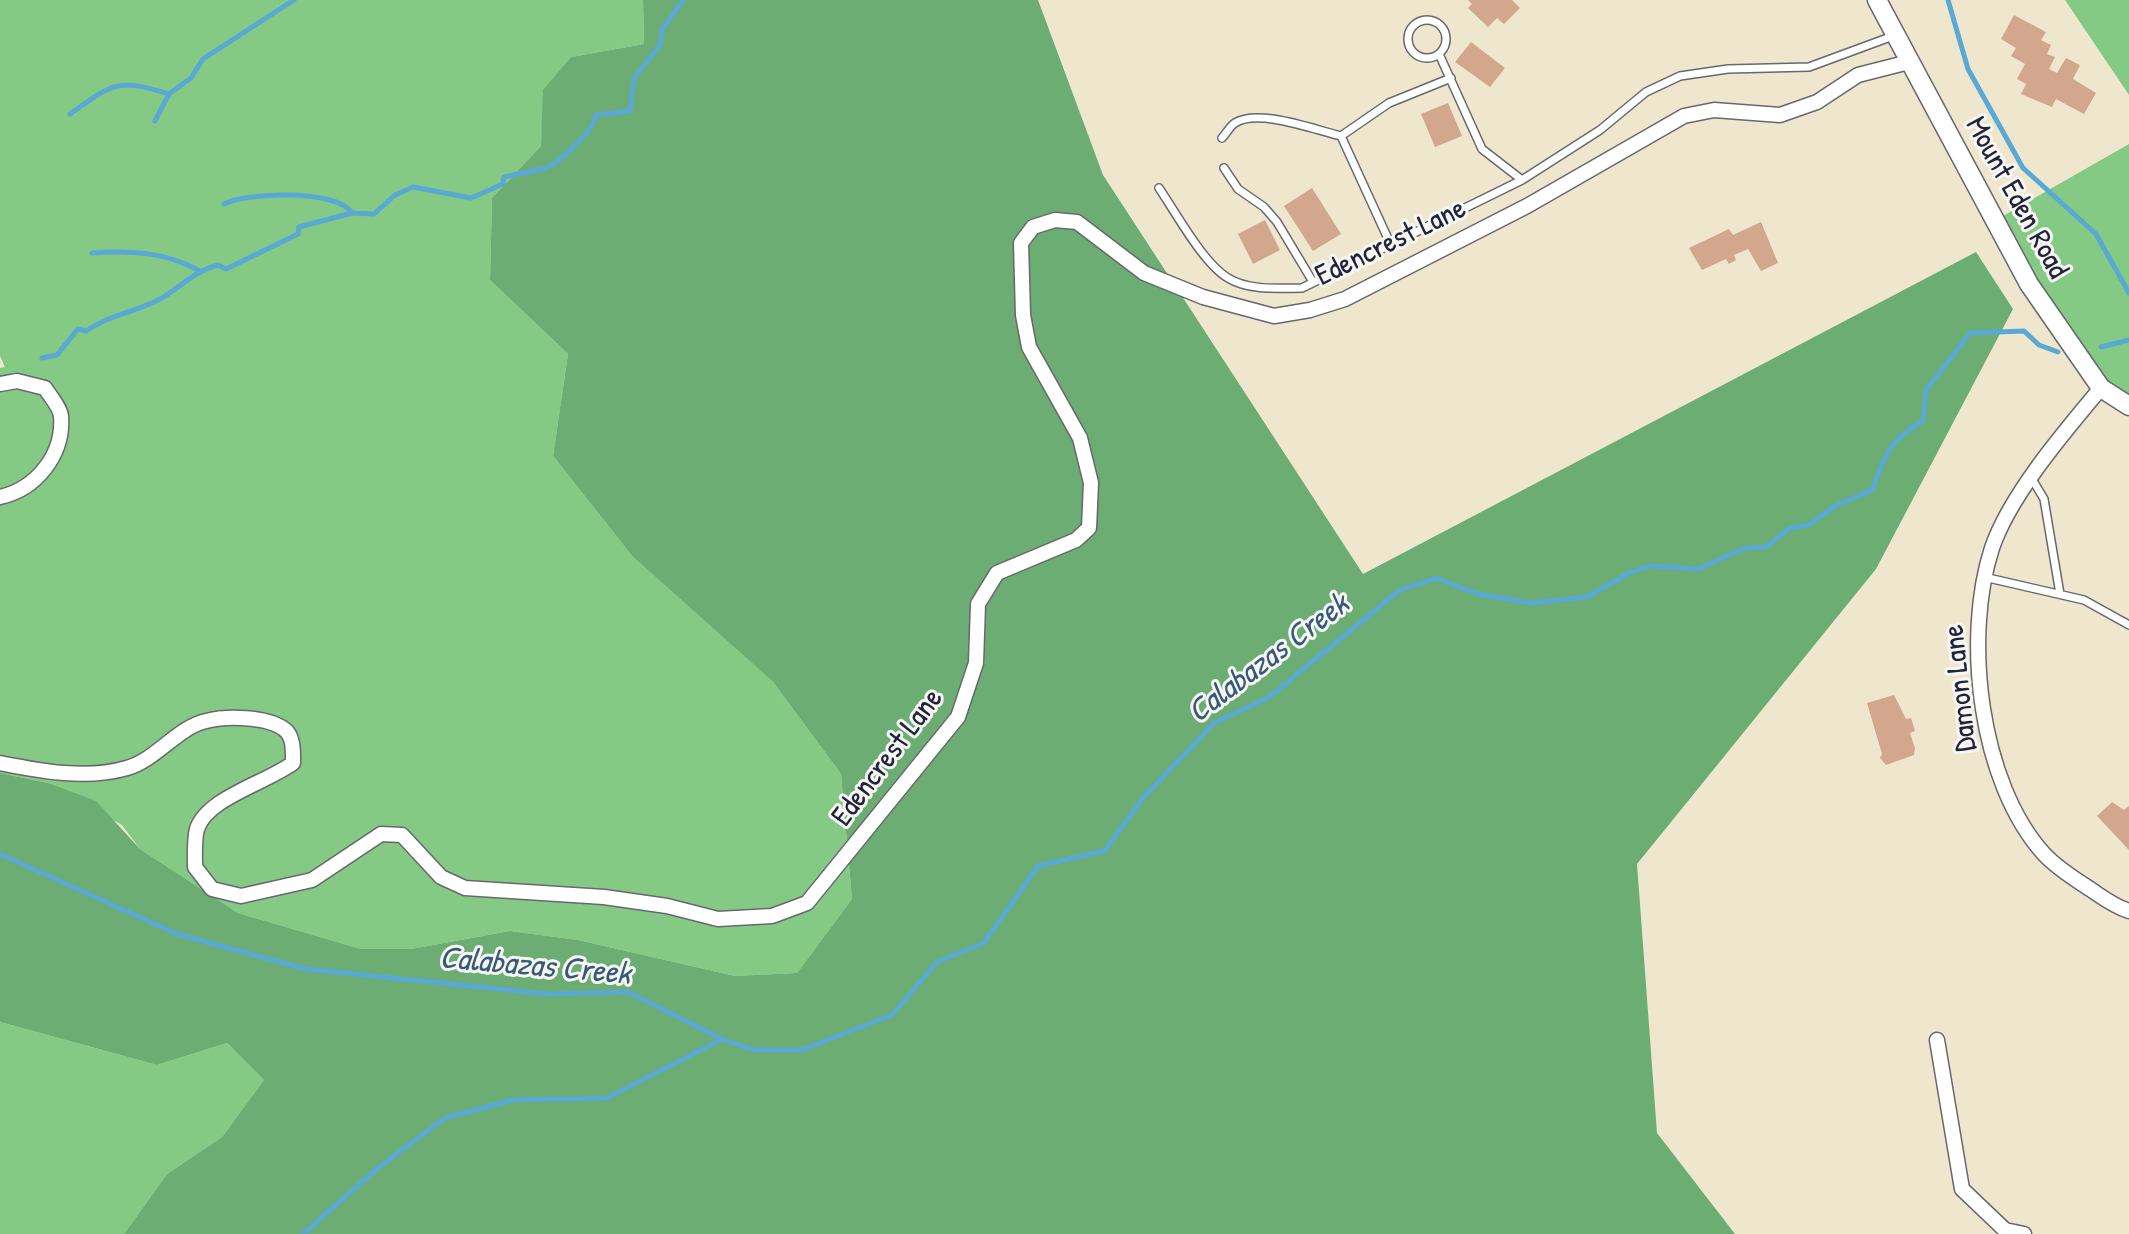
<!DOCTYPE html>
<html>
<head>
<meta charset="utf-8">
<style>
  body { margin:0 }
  canvas { display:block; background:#eee7ce }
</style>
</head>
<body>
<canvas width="2129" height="1234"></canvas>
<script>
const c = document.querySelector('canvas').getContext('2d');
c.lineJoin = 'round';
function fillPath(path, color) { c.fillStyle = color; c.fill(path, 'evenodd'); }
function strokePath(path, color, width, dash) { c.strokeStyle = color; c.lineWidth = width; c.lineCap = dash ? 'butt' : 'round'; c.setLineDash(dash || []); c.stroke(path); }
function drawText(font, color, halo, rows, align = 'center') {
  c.font = font + ' "Patrick Hand",sans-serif'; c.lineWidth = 6; c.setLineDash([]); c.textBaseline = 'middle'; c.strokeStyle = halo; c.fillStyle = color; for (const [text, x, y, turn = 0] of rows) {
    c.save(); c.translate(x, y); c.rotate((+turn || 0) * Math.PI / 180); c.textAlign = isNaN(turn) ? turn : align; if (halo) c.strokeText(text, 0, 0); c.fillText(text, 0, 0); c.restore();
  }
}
fillPath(new Path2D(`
  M0 0H643L644 44 571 57 544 90 541 146 492 198 490 280 568 354 553 456 633 557 773 682 841 774 852 899 797 973 735 976 578 940 510 931 411 949H361L238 913 140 849 122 825 48 783 0 773V368L5 367 0 356Z
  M2065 0H2129V95Z
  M2129 144V408L2102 398 2003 216Z
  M0 1022 157 1065 227 1043 264 1080 222 1137 167 1174 124 1234H0Z`), '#84c984');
fillPath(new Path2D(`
  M643 0H1038L1103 175 1363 574 1976 252 2013 309 1876 569 1637 864 1657 1133 1735 1234H124L167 1174 222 1137 264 1080 227 1043 157 1065 0 1022V773L48 783 96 801 140 849 238 913 361 949H411L510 931 578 940 735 976 797 973 852 899 841 774 773 682 633 557 553 456 568 354 490 280 492 198 541 146 543 90 571 57 644 44Z`), '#6bad72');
strokePath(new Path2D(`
  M1948 0 1968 69 2023 168 2096 234 2129 293
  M70 114C113 83 118 78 169 94L191 78 203 59 294 0
  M155 121 169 94
  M224 204C247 192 337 189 352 213
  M92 253C129 250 165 252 198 270
  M2101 347 2129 340
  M42 358 57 355 78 329 86 331C109 315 136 312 160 299 181 287 194 271 218 265L226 269 298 234 299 227 352 213 374 214 395 195 413 187 471 198 503 184 504 177C545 167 547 175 578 142 587 133 593 127 596 115L630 111 634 78 660 45 662 30 683 0
  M0 854 177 934 306 969 547 994 628 992 722 1039 754 1050H802L892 1015 937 962 984 943 1038 866 1104 851 1144 797 1214 723 1268 698 1400 590 1436 578 1478 594 1531 603 1587 597 1629 573 1650 566 1698 569 1745 548 1766 547 1790 528 1809 525 1835 506 1872 490C1886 454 1888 441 1923 421L1926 390 1970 333 2024 331 2039 345 2058 352
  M303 1234 379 1167 445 1118 513 1100 607 1098 722 1039`), '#5aa8d4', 5);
fillPath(new Path2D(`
  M1468 0H1512L1520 8 1504 24 1497 18 1488 27 1468 8 1472 4Z
  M2014 15 2046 32 2041 40 2051 45 2047 54 2055 57 2049 69 2057 73 2066 58 2080 65 2073 79 2096 93 2084 114 2056 99 2052 107 2021 94 2026 84 2017 79 2025 64 2011 56 2016 48 2001 39Z
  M1471 42 1505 68 1490 87 1455 62Z
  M1448 103 1462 136 1435 147 1421 114Z
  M1312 188 1341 234 1313 251 1284 206Z
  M1265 220 1280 250 1253 264 1238 234Z
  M1761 222 1778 263 1761 271 1748 249 1734 255 1736 260 1729 264 1726 259 1702 270 1689 248 1729 229 1733 235Z
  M1894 695 1906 719 1911 718 1915 731 1910 733 1915 748 1914 755 1886 765 1880 758 1882 754 1867 703Z
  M2112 802 2124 810 2129 806V850L2097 816Z`), '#d2a78d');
const service = new Path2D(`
  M1408 39a19 19 0 1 1 38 0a19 19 0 1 1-38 0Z
  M1439 54 1482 149 1522 180 1600 130 1646 92 1680 76 1728 69 1809 67 1893 36
  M1341 136 1390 243
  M1222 138C1226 134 1230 126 1235 123 1258 108 1315 130 1341 136L1389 103 1451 78
  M1224 168 1238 189 1264 207 1277 222 1313 282
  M1159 188C1176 213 1203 263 1228 278 1249 291 1279 288 1302 288L1522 180
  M2032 479 2044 499 2060 594
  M1984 577 2084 600 2129 625`);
const minor = new Path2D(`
  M0 384 17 381 45 388C50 396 60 407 61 416 64 455 36 489 0 497
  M2101 388C2065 431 2010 495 1992 548 1963 637 1979 782 2044 854 2055 866 2073 878 2087 887 2101 896 2113 906 2129 911
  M0 763C41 771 86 780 127 768 156 760 178 727 206 721 226 716 266 716 284 729 294 736 293 752 293 763 266 783 207 798 197 829 194 840 195 855 195 867L212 889 241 896 312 880 381 834 402 835 441 877 465 888 604 897 667 906 718 919 772 916 807 903 958 717 976 663 978 604 997 573 1076 540 1089 528 1091 483 1080 438 1029 347 1023 315 1021 243 1033 227 1055 220 1077 222 1144 273 1203 297 1274 316 1310 310 1345 299 1527 206 1684 116 1714 110 1780 115 1817 102 1858 75 1909 62
  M1937 1040 1962 1189 2005 1230 2024 1234`);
const tertiary = new Path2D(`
  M1877 0 2029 284 2101 388 2129 406`);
strokePath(service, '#69676e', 10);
strokePath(minor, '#69676e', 17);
strokePath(tertiary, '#69676e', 21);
strokePath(service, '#fff', 7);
strokePath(minor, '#fff', 14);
strokePath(tertiary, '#fff', 18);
drawText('30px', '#22223b', '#f6f6f2', [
  ["Mount Eden Road",2016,198,61],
  ["Edencrest Lane",1391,243,-26],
  ["Damon Lane",1961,688,-96],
  ["Edencrest Lane",888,758,-53]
]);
drawText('italic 32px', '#385878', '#f6f6f2', [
  ["Calabazas Creek",1269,659,-37],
  ["Calabazas Creek",535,967,5]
]);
</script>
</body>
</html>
